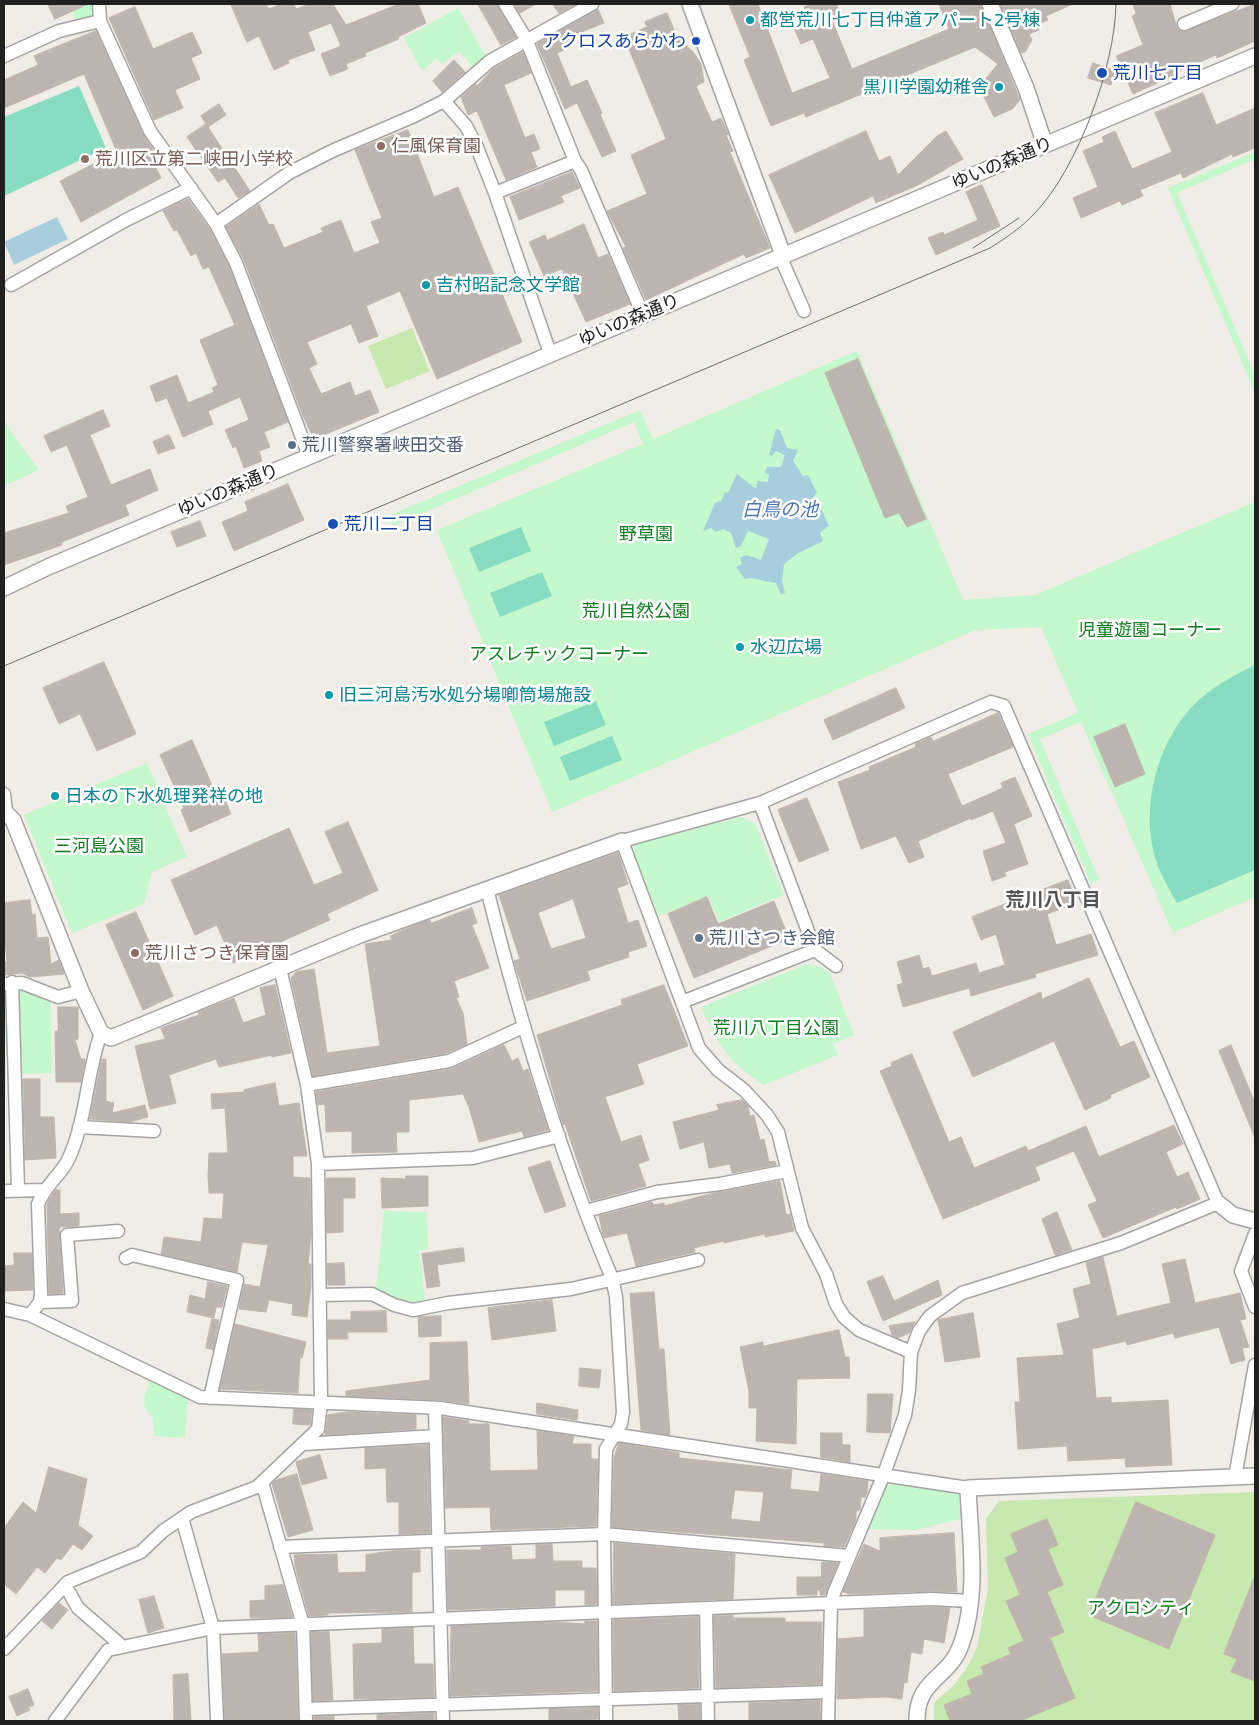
<!DOCTYPE html>
<html>
<head>
<meta charset="utf-8">
<style>
  body { margin:0 }
  #map { position:relative; width:1259px; height:1725px; overflow:hidden; background:#f0ede6; font-family:"Exo 2",sans-serif }
  canvas { display:block }
  .frame { position:absolute; inset:0; border:5px solid #202020; pointer-events:none }
</style>
</head>
<body>
<div id="map">
<canvas width="1259" height="1725"></canvas>
<div class="frame"></div>
</div>
<script>
const c = document.querySelector('canvas').getContext('2d');
c.lineJoin = 'round';
function fillPath(path, color) { c.fillStyle = color; c.fill(path, 'evenodd'); }
function strokePath(path, color, width, dash) { c.strokeStyle = color; c.lineWidth = width; c.lineCap = dash ? 'butt' : 'round'; c.setLineDash(dash || []); c.stroke(path); }
function drawText(font, color, halo, rows, align = 'center') {
  c.font = font + ' "Exo 2","Noto Sans JP",sans-serif'; c.lineWidth = 5; c.setLineDash([]); c.textBaseline = 'middle'; c.strokeStyle = halo; c.fillStyle = color; for (const [text, x, y, turn = 0] of rows) {
    c.save(); c.translate(x, y); c.rotate((+turn || 0) * Math.PI / 180); c.textAlign = isNaN(turn) ? turn : align; if (halo) c.strokeText(text, 0, 0); c.fillText(text, 0, 0); c.restore();
  }
}
fillPath(new Path2D(`
  M412 328 430 371 386 389 368 346Z
  M1255 1492V1721H934V1703L955 1684 968 1666 977 1648 988 1588 986 1519 999 1501Z`), '#c7e8ae');
fillPath(new Path2D(`
  M72 4H94L96 16 76 24Z
  M458 8 487 58 474 68 459 51 442 64 437 58 422 71 404 38Z
  M1255 152V159L1177 193 1255 375V393L1168 188Z
  M857 351 963 600 1035 595 1255 502V897L1173 933 1081 722 1040 739 1099 880 1091 884 1028 734 1078 713 1041 627 976 630 552 812 437 530 643 444 634 422 393 526 388 516 640 410 653 439Z
  M4 418 10 430 39 470 4 486Z
  M147 763 187 857 152 872 144 904 72 933 24 815Z
  M742 817 755 823 784 895 719 922 708 896 659 916 633 852 636 844Z
  M807 964 820 967 830 973 854 1035 833 1044 838 1055 764 1085C726 1060 720 1047 701 1007Z
  M13 990 29 992 51 1002 52 1073 10 1074 4 1034V991Z
  M384 1211 427 1212 428 1249 419 1251 426 1304 413 1306 376 1292Z
  M150 1379 188 1397 185 1438 154 1436 153 1418C138 1407 146 1394 150 1379Z
  M887 1484 965 1491V1518L915 1530 867 1529Z`), '#c5f8cd');
fillPath(new Path2D(`
  M79 86 106 148 4 196V117Z
  M521 527 531 551 479 572 469 548Z
  M542 572 552 596 500 617 490 593Z
  M1255 665V870L1177 903C1167 885 1155 865 1152 844 1143 795 1162 732 1200 699 1216 685 1235 675 1255 665Z
  M596 701 606 725 554 746 544 722Z
  M612 736 622 760 570 781 560 757Z`), '#87dcc1');
fillPath(new Path2D(`
  M57 217 68 239 14 265 4 242Z
  M776 429 780 430 787 448 798 450 793 461 803 476 808 475 817 493 809 502 810 507 816 510 821 508 829 526 820 532 823 541 797 554 784 564 782 581 785 593 781 594 776 583 750 578 745 579 736 567 742 564 740 558 746 555 761 560 769 539 748 531 741 546 736 548 731 533 723 529 716 532 711 528 703 531 715 503 721 501 725 492 728 493 737 474 756 489 757 481 768 482 769 474 765 473 767 467H781L785 455 776 451 772 456 769 455Z`), '#a8cddc');
const building = new Path2D(`
  M48 4H88L55 19Z
  M231 4H266L269 9 281 4H294L296 9 310 4H333L346 25 399 4H418L426 23 398 37 399 39 365 53 366 56 346 64 348 69 330 76 321 54 341 46 331 23 308 32 315 50 288 60 289 63 274 70 259 36 247 42Z
  M478 4H497L516 37 501 45Z
  M514 4H536L520 13Z
  M553 4H573L574 5 559 13Z
  M729 4H758L792 93 830 78 813 39 801 44 793 26 809 19 804 7 813 4H836L841 14 831 18 852 69 949 29 939 4H981L1020 100 1012 109 994 117 979 87 998 64 975 47 806 117 804 113 771 126 744 60 750 57Z
  M1000 4H1073L1046 16 1048 20 1037 25 1039 30 1029 34 1032 40 1025 52 1021 53Z
  M1133 4H1170L1177 28 1183 32 1255 4V41L1217 58 1216 55 1174 73 1175 75 1133 94 1116 56 1143 45 1132 16 1136 14Z
  M135 7 153 49 192 32 202 53 191 58 200 79 175 90 183 108 154 120 109 18Z
  M598 9 604 23 579 33 580 36 564 44 566 49 557 53 571 87 587 80 602 113 600 114 616 151 602 157 577 103 565 109 537 44Z
  M667 13 677 37 694 53 701 64 704 82 696 86 712 122 721 118 728 134 726 135 733 151 730 152 770 248 746 258 744 254 646 300 623 248 626 247 607 211 647 194 631 155 666 139 624 37 647 27 645 22Z
  M96 31 143 134 159 159 153 162 161 178 81 222 60 181 117 152 84 74 4 108V80L38 65 34 56Z
  M523 52 531 73 504 85 525 138 534 134 540 149 531 152 537 167 506 180 477 111 468 115 461 97 476 84 477 86 493 69Z
  M454 60 465 72 442 92 433 81Z
  M1093 63 1115 71 1111 85 1088 78Z
  M1203 93 1216 125 1255 108V148L1233 157 1232 154 1183 178 1181 173 1140 190 1143 196 1122 205 1120 201 1081 218 1073 198 1098 187 1083 151 1104 142 1102 137 1115 131 1132 169 1172 152 1155 113Z
  M219 104 226 115 208 127 201 116Z
  M206 124 250 191 238 198 225 178 218 182 187 137Z
  M408 130 434 197 458 187 522 342 437 379 400 291 366 306 378 336 359 343 351 324 307 342 317 364 309 368 321 394 350 382 355 396 370 390 379 412 314 439 303 416 244 260 226 227 259 204 269 225 273 224 284 248 323 232 321 228 341 220 354 253 380 243 371 222 382 218 355 150Z
  M866 131 879 161 890 156 898 175 937 136 946 131 963 159 918 185 876 203 873 196 795 233 769 175Z
  M572 172 580 188 561 196 564 202 519 220 510 197Z
  M982 185 1000 226 936 255 928 238 943 232 944 235 978 220 966 192Z
  M188 199 209 228 229 266 288 422 264 432 270 447 259 451 262 461 244 468 236 446 233 448 225 430 249 420 240 397 208 411 213 424 183 437 167 398 156 402 150 386 177 375 188 403 214 392 212 388 218 385 200 340 235 325 209 267 203 269 196 253 191 256 177 230 174 231 163 211Z
  M584 224 598 258 608 254 630 304 586 322 562 269 544 276 529 242 545 235 547 240Z
  M858 359 926 519 907 527 899 513 885 518 825 373Z
  M103 410 110 426 90 435 111 485 150 469 158 490 125 505 129 515 62 542V545L4 565V533L69 513 66 506 88 497 67 445 51 452 44 436Z
  M169 435 175 448 158 454 153 442Z
  M288 484 304 520 234 551 222 522 248 511 245 502Z
  M200 521 206 536 177 547 171 532Z
  M104 662 136 734 97 751 80 714 59 724 43 688Z
  M896 688 905 708 833 740 824 720Z
  M998 713 1013 747 948 774 962 806 1003 788 1001 783 1015 777 1032 816 1014 824 1028 864 1005 872 1006 876 992 881 983 851 1006 843 993 811 971 820V818L918 841 924 857 909 863 896 836 861 849 838 782 870 770 869 767 916 747 915 744 931 737 933 741Z
  M1125 724 1145 774 1115 787 1094 737Z
  M192 740 216 794 222 792 231 814 190 832 181 810 184 808 160 755Z
  M807 798 829 850 799 862 778 810Z
  M348 822 378 890 327 914 330 920 233 963 217 925 195 935 171 880 289 828 314 885 343 873 325 832Z
  M618 853 628 884 617 888 628 923 638 920 647 946 628 952 629 957 587 971 590 980 527 1001 514 961 520 959 499 895ZM573 899 586 938 551 949 538 913Z
  M1068 880 1077 903 1047 914 1056 945 1091 934 1098 955 1035 974 1036 977 971 996 969 988 903 1007 897 985 903 983 897 962 919 955 923 969 929 967 932 976 976 963 979 973 1005 965 996 934 981 940 972 917Z
  M707 897 718 924 774 901 789 939 694 978 668 914Z
  M30 900 32 915 35 914 37 938 48 937 51 964 59 960 64 974 30 977 22 973 4 975V962H7L4 932V903Z
  M472 908 477 923 472 925 489 968 454 981 459 997 456 998 463 1013 467 1044 447 1053 313 1076 291 978 296 972 314 969 327 1053 380 1046 365 944 392 940 390 936 415 925 430 920 431 923Z
  M136 912 173 996 143 1010 106 925Z
  M1089 978 1120 1047 1134 1041 1150 1077 1110 1095 1111 1098 1085 1110 1054 1041 973 1077 953 1032 1041 992 1042 999Z
  M275 985 291 1053 272 1057V1055L219 1067 216 1059 169 1075 176 1103 150 1109 135 1046 165 1039 161 1028 199 1015 198 1012 234 998 243 1023 266 1015 260 988Z
  M664 985 688 1046 637 1064 644 1084 605 1097 621 1142 641 1135 649 1160 638 1164 646 1186 591 1201 565 1124 563 1125 537 1035 622 1005 621 1000Z
  M58 1007H78V1039L75 1040 81 1059H85L81 1082H56L55 1031H58Z
  M504 1045 512 1061 518 1058 523 1071 528 1069 548 1130 524 1137 522 1131 479 1142 469 1107 463 1094 409 1100V1132H396L397 1152 352 1153V1131L326 1132 325 1104 318 1105 316 1092 451 1069Z
  M1231 1045 1255 1103V1138L1219 1051Z
  M912 1054 949 1142 961 1137 974 1168 1026 1146 1028 1151 1086 1126 1099 1157 1174 1125 1183 1144 1166 1152 1177 1177 1188 1172 1200 1199 1177 1209 1176 1207 1103 1238 1088 1205 1097 1201 1074 1151 1035 1167 1040 1180 943 1219 880 1071 892 1066 891 1063Z
  M102 1059H106V1101L114 1103 112 1113 145 1105 148 1117 130 1122 90 1119Z
  M23 1079H40V1117H54L56 1158 25 1160Z
  M275 1083 279 1106 299 1103 307 1156H293V1177L310 1178 311 1234 308 1264H311V1286L307 1317 292 1315 293 1304 269 1300 266 1312 239 1309 244 1284 260 1287 268 1245 242 1242 237 1272 161 1254 164 1237 201 1242 204 1218 222 1219 224 1193H209L208 1175 209 1153H228L225 1108 212 1109 211 1094 245 1092 244 1090Z
  M742 1100 748 1106 750 1116 754 1115 760 1140 764 1139 769 1162 775 1161 776 1165 732 1173 730 1164 709 1168 704 1142 680 1149 673 1122 719 1110 717 1105Z
  M550 1161 566 1206 545 1213 528 1168Z
  M406 1176H428V1206L382 1208 381 1178 406 1179Z
  M327 1178H355V1198H343V1232L327 1233Z
  M780 1181 786 1215 790 1214 794 1231 765 1237V1234L724 1243V1241L694 1248 695 1252 636 1266 627 1233 604 1238 603 1235 599 1216 652 1202 653 1205 664 1203V1206L714 1193Z
  M55 1190H60V1214L79 1213V1226L59 1227 63 1293 49 1294 47 1204Z
  M1057 1212 1072 1250 1055 1255 1042 1219Z
  M463 1248 465 1261 437 1265 440 1286 427 1288 422 1254Z
  M14 1253H32L33 1290 4 1291V1266L14 1265Z
  M1103 1257 1117 1316 1171 1303 1162 1264 1185 1259 1195 1303 1240 1293 1246 1319 1240 1320 1249 1347 1242 1348 1245 1360 1231 1364 1219 1327 1175 1338 1173 1333 1127 1345 1126 1341 1092 1349 1096 1398 1111 1397V1403L1168 1400 1172 1465 1126 1467 1125 1458 1068 1461 1067 1446 1018 1449 1015 1402H1020L1017 1358 1064 1355 1057 1324 1080 1318 1073 1289 1091 1284 1086 1263Z
  M344 1263 345 1285H328L327 1264Z
  M883 1276 894 1301 938 1280 942 1295 883 1321 867 1282Z
  M208 1282 227 1286 222 1307H216L214 1318 187 1312 190 1295 205 1299Z
  M654 1292 659 1349H664L670 1435 641 1430 630 1294Z
  M552 1300 556 1331 492 1340 488 1308Z
  M386 1311 387 1332H347L348 1339H328V1320H351V1312Z
  M973 1313 980 1357 945 1362 938 1320Z
  M441 1316V1336L419 1337 418 1317Z
  M212 1319 219 1320 213 1350 206 1348Z
  M915 1322 909 1333 898 1338 892 1335 889 1326Z
  M235 1324 306 1342 302 1358H300L298 1393 220 1389Z
  M839 1330 845 1357H849L850 1378 797 1379 796 1444 756 1441 757 1408H749V1392L740 1347 763 1342V1346Z
  M467 1342 469 1404 440 1400 346 1396V1391L430 1380V1343Z
  M580 1368 601 1370 599 1388 579 1386Z
  M868 1394H893L890 1433 867 1432Z
  M537 1403 578 1410 577 1420 537 1414Z
  M294 1409 312 1410 310 1425 293 1424Z
  M348 1412 416 1415V1429L325 1435 328 1415Z
  M443 1417 469 1421V1424H489L490 1470 492 1471 538 1470 537 1431 574 1436 572 1444H591V1459H598L596 1526 491 1530 490 1507 446 1508Z
  M821 1433H842V1445H850V1462L821 1457Z
  M619 1443 679 1453V1458L792 1470 790 1489 819 1492 821 1474 868 1481 867 1493 865 1497H861L860 1510 856 1511V1520L844 1547 824 1546V1543L612 1527 614 1458ZM735 1490 764 1492 760 1522 731 1519Z
  M428 1445 430 1533 399 1534V1502H387L386 1468 365 1469V1448Z
  M320 1455 327 1478 302 1485 296 1462Z
  M49 1467 87 1479 78 1525 93 1536 82 1550 73 1544 61 1560 57 1558 45 1573 37 1567 16 1594 4 1584V1528L23 1502 36 1513Z
  M297 1474 313 1530 288 1537 272 1484 276 1480Z
  M1136 1502 1215 1535 1169 1649 1089 1615Z
  M1047 1519 1058 1545 1048 1549 1063 1585 1047 1592 1064 1632 1050 1638 1075 1698 1020 1721H950L944 1705 972 1694 967 1681 984 1674 981 1667 1011 1654 1008 1648 1024 1641 1006 1601 1020 1595 1005 1558 1018 1552 1011 1534Z
  M954 1533 957 1592 931 1591 849 1594 843 1592 864 1544 880 1551V1538Z
  M614 1543 735 1554 733 1599 613 1604Z
  M552 1544 553 1561H582V1568H596L597 1604 585 1605V1590H555V1606L448 1610 447 1550H481V1547L511 1546 512 1560 536 1559V1545Z
  M399 1550H420V1572H412V1612L328 1613V1615L309 1616 295 1566 294 1555 337 1554 338 1573 366 1572V1555Z
  M822 1562 838 1563 825 1595H820V1590H817V1595H797V1577H821Z
  M1255 1576V1681L1231 1672 1237 1659 1224 1654Z
  M283 1585 292 1617 250 1618V1601L265 1600V1586Z
  M154 1596 164 1628 148 1633 139 1600Z
  M59 1603 68 1610 52 1629 42 1621Z
  M931 1607 950 1608 944 1643 924 1639 922 1654 911 1652 907 1683 904 1682 902 1699 886 1697 837 1699 838 1639 864 1637V1610Z
  M733 1615V1618H785V1622H822L821 1684 716 1688 714 1616Z
  M698 1617 699 1688 614 1691 613 1620Z
  M585 1621H597L598 1691 450 1696 451 1626 555 1622 585 1624Z
  M413 1628 414 1664H433L434 1697 354 1699 353 1644 382 1643V1629Z
  M329 1631 333 1700 313 1701 311 1632Z
  M295 1633 298 1721H225L222 1654 259 1652 258 1634Z
  M188 1674 191 1721H174L173 1675Z
  M28 1689 34 1705 28 1707 30 1710 17 1716 9 1697Z
  M820 1700V1721H749V1703Z
  M700 1704V1721H679L678 1705Z
  M598 1708V1719L549 1721V1709Z
  M434 1713V1721H377V1715Z
  M334 1716V1721H314V1717Z`);
fillPath(building, '#bdb6b0');
strokePath(building, '#c1b5a9', 1);
const minor = new Path2D(`
  M99 4 100 21 150 131 216 224 236 263 309 456
  M505 4 526 39 575 161 581 170 643 315
  M1184 24 1232 4
  M4 56 59 31 100 21
  M444 101 466 126 476 145 495 193
  M216 224 289 173 332 151 414 116 444 101 490 61 592 4
  M780 256 804 311
  M11 285 126 220 191 188
  M550 353 495 193 575 161
  M4 794 6 812
  M487 889C520 1021 559 1153 612 1278L616 1297 623 1412 621 1424 606 1449 604 1534 606 1721
  M815 950 836 966
  M12 982 18 1190
  M5 984 22 983 58 997 81 991
  M682 1002 815 950 760 803
  M307 1085 449 1061 523 1027
  M79 1127 154 1131
  M318 1164 473 1158 559 1136
  M4 1191 43 1190
  M586 1211 657 1192 720 1184 787 1171
  M1255 1234 1241 1271 1255 1307
  M126 1258 132 1255 237 1280 210 1398
  M320 1295 372 1294 394 1305 413 1310 448 1303 571 1289 698 1260
  M40 1302 72 1301 67 1235 118 1231
  M4 1309 30 1315 200 1397 440 1408 968 1488
  M30 1315 40 1302 41 1293 38 1204C45 1185 60 1176 68 1160 87 1120 86 1074 101 1033
  M435 1408 443 1721
  M304 1444 436 1436
  M1235 1477 1255 1365
  M262 1482 303 1625 306 1721
  M182 1518 213 1628 217 1721
  M280 1547 604 1534 849 1556
  M65 1585 78 1608 122 1646
  M706 1609 708 1721
  M4 1649 68 1582 141 1552 163 1531 191 1512 257 1487 318 1429 321 1402 318 1164 307 1085 280 968
  M306 1709 829 1692
  M55 1721 108 1650 213 1628 931 1599 970 1601
  M828 1721 831 1604 834 1593 884 1474 905 1415 909 1390 911 1352 919 1331 930 1316 962 1293 1121 1243 1218 1203 1004 706 991 702 760 803 622 841 699 1048 718 1070 744 1090 767 1115 778 1132 802 1228 826 1274 836 1304 844 1317 859 1330 911 1352`);
const tertiary = new Path2D(`
  M690 4 783 255
  M990 4 1026 88 1045 145
  M4 588 48 567 1255 56
  M4 811 13 820 81 991 101 1033 111 1038 360 935 622 841
  M1218 1203 1233 1215 1255 1221
  M917 1721C916 1679 949 1679 961 1645 979 1596 970 1538 968 1488L1255 1476`);
strokePath(minor, '#a4a4a4', 15);
strokePath(tertiary, '#a4a4a4', 18);
strokePath(minor, '#fff', 12);
strokePath(tertiary, '#fff', 15);
strokePath(new Path2D(`
  M973 248 1019 218
  M4 666 990 248C1006 238 1022 227 1035 213 1078 168 1115 66 1116 4`), '#6e6e6e', 1);
for (const [x, y, r, color] of [
  [750,20,5,"#0f9aa8"],
  [696,41,5,"#1a4fb4"],
  [1102,73,6,"#1a4fb4"],
  [999,87,5,"#0f9aa8"],
  [381,146,5,"#8d6e63"],
  [85,159,5,"#8d6e63"],
  [426,285,5,"#0f9aa8"],
  [292,445,5,"#5c6f8a"],
  [333,524,6,"#1a4fb4"],
  [740,647,5,"#0f9aa8"],
  [329,695,5,"#0f9aa8"],
  [55,796,5,"#0f9aa8"],
  [699,938,5,"#5c6f8a"],
  [135,953,5,"#8d6e63"]
]) { const dot = new Path2D(); dot.arc(x, y, r, 0, 2 * Math.PI); c.fillStyle = color; c.fill(dot); strokePath(dot, '#fff', 2); }
drawText('18px', '#0d838f', '#fff', [
  ["都営荒川七丁目仲道アパート2号棟",760,20],
  ["黒川学園幼稚舎",989,87,"right"],
  ["吉村昭記念文学館",436,285],
  ["水辺広場",750,647],
  ["旧三河島汚水処分場喞筒場施設",339,695],
  ["日本の下水処理発祥の地",65,796]
], 'left');
drawText('18px', '#164399', '#fff', [
  ["アクロスあらかわ",686,41,"right"],
  ["荒川七丁目",1113,73],
  ["荒川二丁目",344,524]
], 'left');
drawText('18px', '#785e54', '#fff', [
  ["仁風保育園",391,146],
  ["荒川区立第二峡田小学校",95,159],
  ["荒川さつき保育園",145,953]
], 'left');
drawText('18px', '#202020', '#fff', [
  ["ゆいの森通り",1002,163,-23],
  ["ゆいの森通り",629,320,-23],
  ["ゆいの森通り",228,490,-23]
]);
drawText('18px', '#4e5e75', '#fff', [
  ["荒川警察署峡田交番",302,445],
  ["荒川さつき会館",709,938]
], 'left');
drawText('18px', '#107c20', '#fff', [
  ["野草園",646,534],
  ["荒川自然公園",636,611],
  ["児童遊園コーナー",1150,630],
  ["アスレチックコーナー",559,654],
  ["三河島公園",99,846],
  ["荒川八丁目公園",776,1028],
  ["アクロシティ",1141,1608]
]);
drawText('italic 19px', '#4f77ad', '#fff', [
  ["白鳥の池",780,510]
]);
drawText('bold 19px', '#535353', '#fff', [
  ["荒川八丁目",1053,900]
]);
</script>
</body>
</html>
